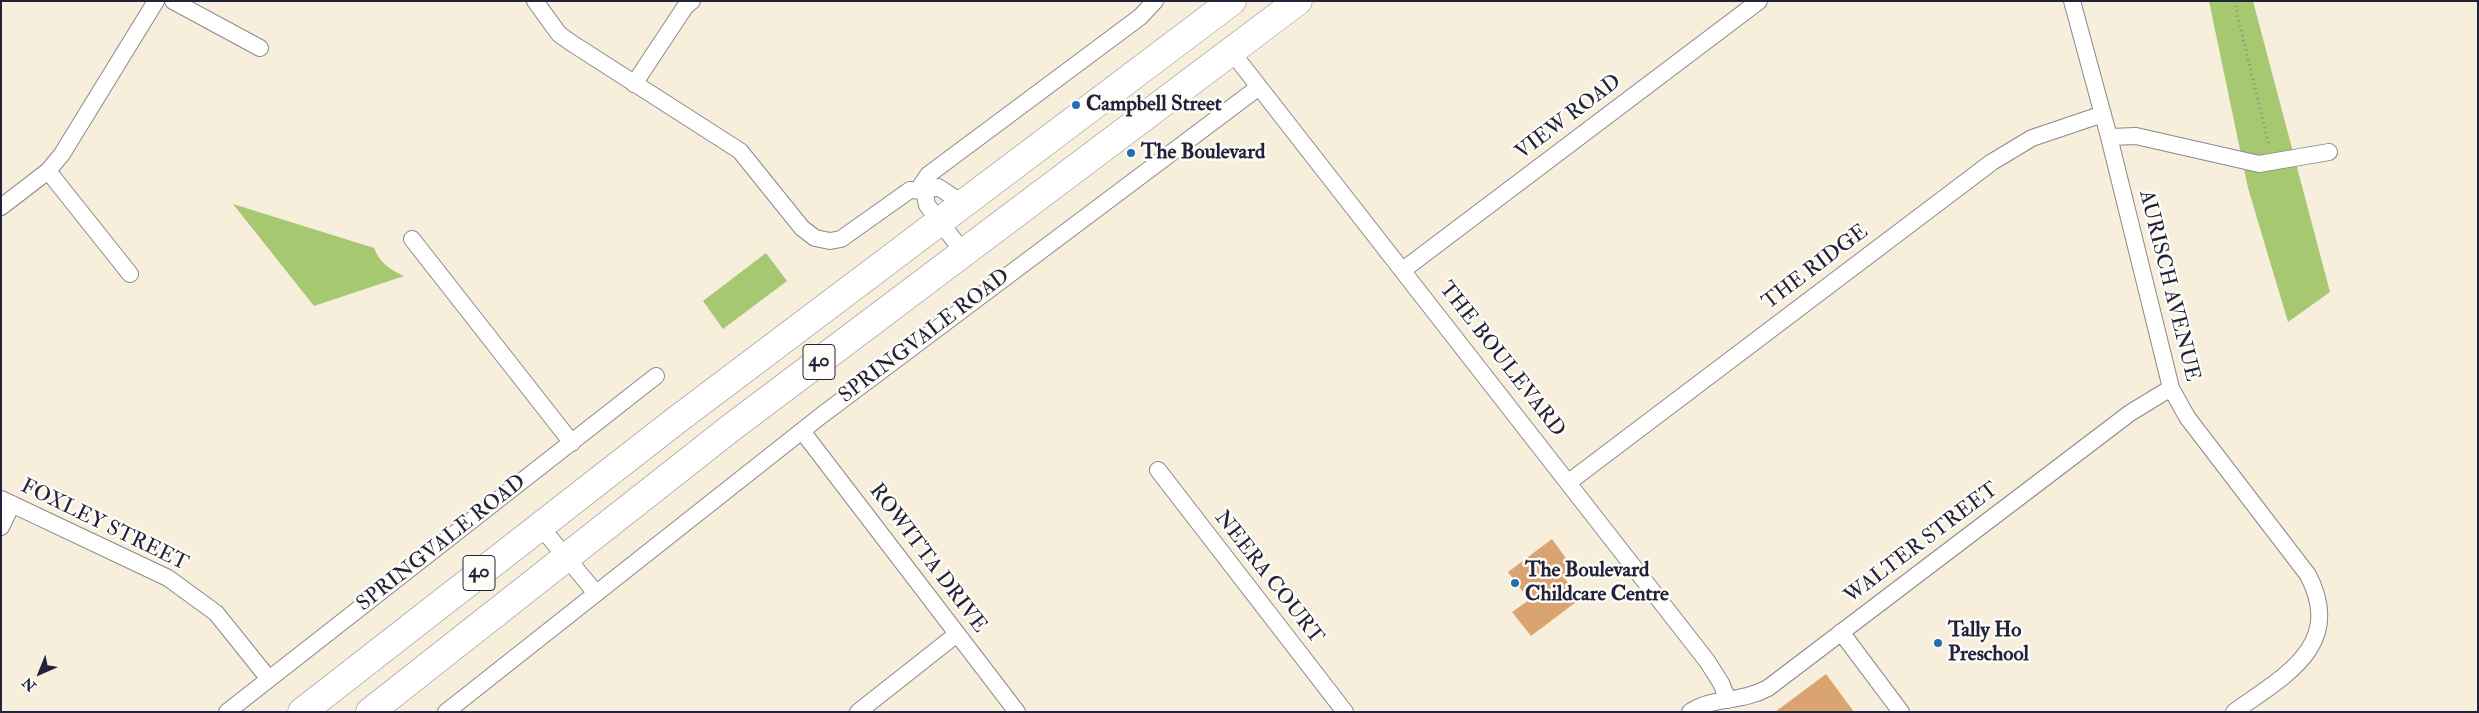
<!DOCTYPE html>
<html>
<head>
<meta charset="utf-8">
<style>
  body { margin:0 }
  #map { position:relative; width:2479px; height:713px; overflow:hidden; background:#f7eedc; font-family:"IM FELL Double Pica",serif }
  canvas { display:block }
  .frame { position:absolute; inset:0; border:2px solid #22223b; pointer-events:none }
  .north { position:absolute; left:15px; top:648px; width:50px; height:50px; -webkit-text-stroke:4px #fdfcf7; paint-order:stroke; rotate:224deg; font-size:14px; font-weight:700; line-height:20px; text-align:center; color:#22223b }
  .north::after { content:''; display:block; margin:auto; width:18px; height:22px; background:#22223b; clip-path:polygon(50% 0,100% 100%,50% 72%,0 100%) }
</style>
</head>
<body>
<div id="map">
<canvas width="2479" height="713"></canvas>
<div class="frame"></div>
<div class="north">N</div>
</div>
<script>
const c = document.querySelector('canvas').getContext('2d');
c.lineJoin = 'round';
function fillPath(path, color) { c.fillStyle = color; c.fill(path, 'evenodd'); }
function strokePath(path, color, width, dash) { c.strokeStyle = color; c.lineWidth = width; c.lineCap = dash ? 'butt' : 'round'; c.setLineDash(dash || []); c.stroke(path); }
function drawText(font, color, halo, rows, align = 'center') {
  c.font = font + ' "IM FELL Double Pica",serif'; c.lineWidth = 5; c.setLineDash([]); c.textBaseline = 'middle'; c.strokeStyle = halo; c.fillStyle = color; for (const [text, x, y, turn = 0] of rows) {
    c.save(); c.translate(x, y); c.rotate((+turn || 0) * Math.PI / 180); c.textAlign = isNaN(turn) ? turn : align; if (halo) c.strokeText(text, 0, 0); c.fillText(text, 0, 0); c.restore();
  }
}
fillPath(new Path2D(`
  M2209 1H2253L2330 292 2288 322 2248 188Z
  M233 204 374 248C380 263 389 269 404 276L314 306Z
  M766 253 787 281 723 329 703 301Z`), '#a6c871');
fillPath(new Path2D(`
  M1552 539 1573 568 1563 576 1580 599 1531 636 1512 612 1529 600 1508 572Z
  M1826 674 1854 712H1775Z`), '#d9a472');
const minor = new Path2D(`
  M173 1 260 48
  M535 1 559 34 570 42 740 151 802 228 815 238 830 241 841 239 910 190 924 191 938 187 964 204
  M2072 1 2109 137 2171 388 2187 417 2308 575C2345 646 2284 676 2234 712
  M1231 51 1707 661 1721 683 1728 700
  M634 84 685 7 692 1
  M2109 137 2136 136 2259 164 2329 152
  M48 171 130 274
  M918 190 928 175 1140 17 1155 1
  M924 191 927 205 964 253
  M1 207 48 171 62 154 156 1
  M412 239 572 443
  M1403 270 1759 1
  M802 431 1017 712
  M1158 470 1345 712
  M1569 482 1992 162 2032 138 2103 114
  M1 499 168 578 216 613 269 679
  M539 525 596 593
  M1 527 12 504
  M1841 632 1901 712
  M227 712 656 376
  M446 712 822 415 1259 87
  M858 712 957 634
  M1690 712C1714 696 1740 703 1768 688L2130 413 2171 388`);
const trunk = new Path2D(`
  M302 712 674 422 1232 1
  M370 712 732 427 1298 1`);
strokePath(minor, '#8c888c', 18);
strokePath(trunk, '#8c888c', 29);
strokePath(new Path2D(`
  M2234 1 2269 146`), '#8c888c', 3, [1, 4]);
strokePath(minor, '#fff', 16);
strokePath(trunk, '#fff', 28);
for (const [x, y, r, color] of [
  [1076,105,5,"#1f6fb2"],
  [1131,153,5,"#1f6fb2"],
  [1515,583,5,"#1f6fb2"],
  [1938,643,5,"#1f6fb2"]
]) { const dot = new Path2D(); dot.arc(x, y, r, 0, 2 * Math.PI); c.fillStyle = color; c.fill(dot); strokePath(dot, '#fdfcf7', 2); }
for (const [x, y, w] of [
  [819,362,32],
  [479,573,32]
]) { const box = new Path2D(); box.roundRect(x - w / 2, y - 17.5, w, 35, 4); c.fillStyle = '#fdfcf7'; c.fill(box); strokePath(box, '#22223b', 1); }
drawText('bold 20px', '#22223b', null, [
  ["40",819,362],
  ["40",479,573]
]);
drawText('bold 21px', '#22223b', '#fdfcf7', [
  ["Campbell Street",1086,105],
  ["The Boulevard",1141,153],
  ["The Boulevard",1525,571],
  ["Childcare Centre",1525,595],
  ["Tally Ho",1948,631],
  ["Preschool",1948,655]
], 'left');
drawText('21px', '#22223b', '#fdfcf7', [
  ["VIEW ROAD",1569,118,-37],
  ["THE RIDGE",1816,268,-37],
  ["AURISCH AVENUE",2168,286,76],
  ["SPRINGVALE ROAD",925,337,-37],
  ["THE BOULEVARD",1501,360,52],
  ["FOXLEY STREET",104,526,26],
  ["SPRINGVALE ROAD",442,544,-38],
  ["WALTER STREET",1922,544,-37],
  ["ROWITTA DRIVE",927,559,53],
  ["NEERA COURT",1268,578,52]
]);
</script>
</body>
</html>
